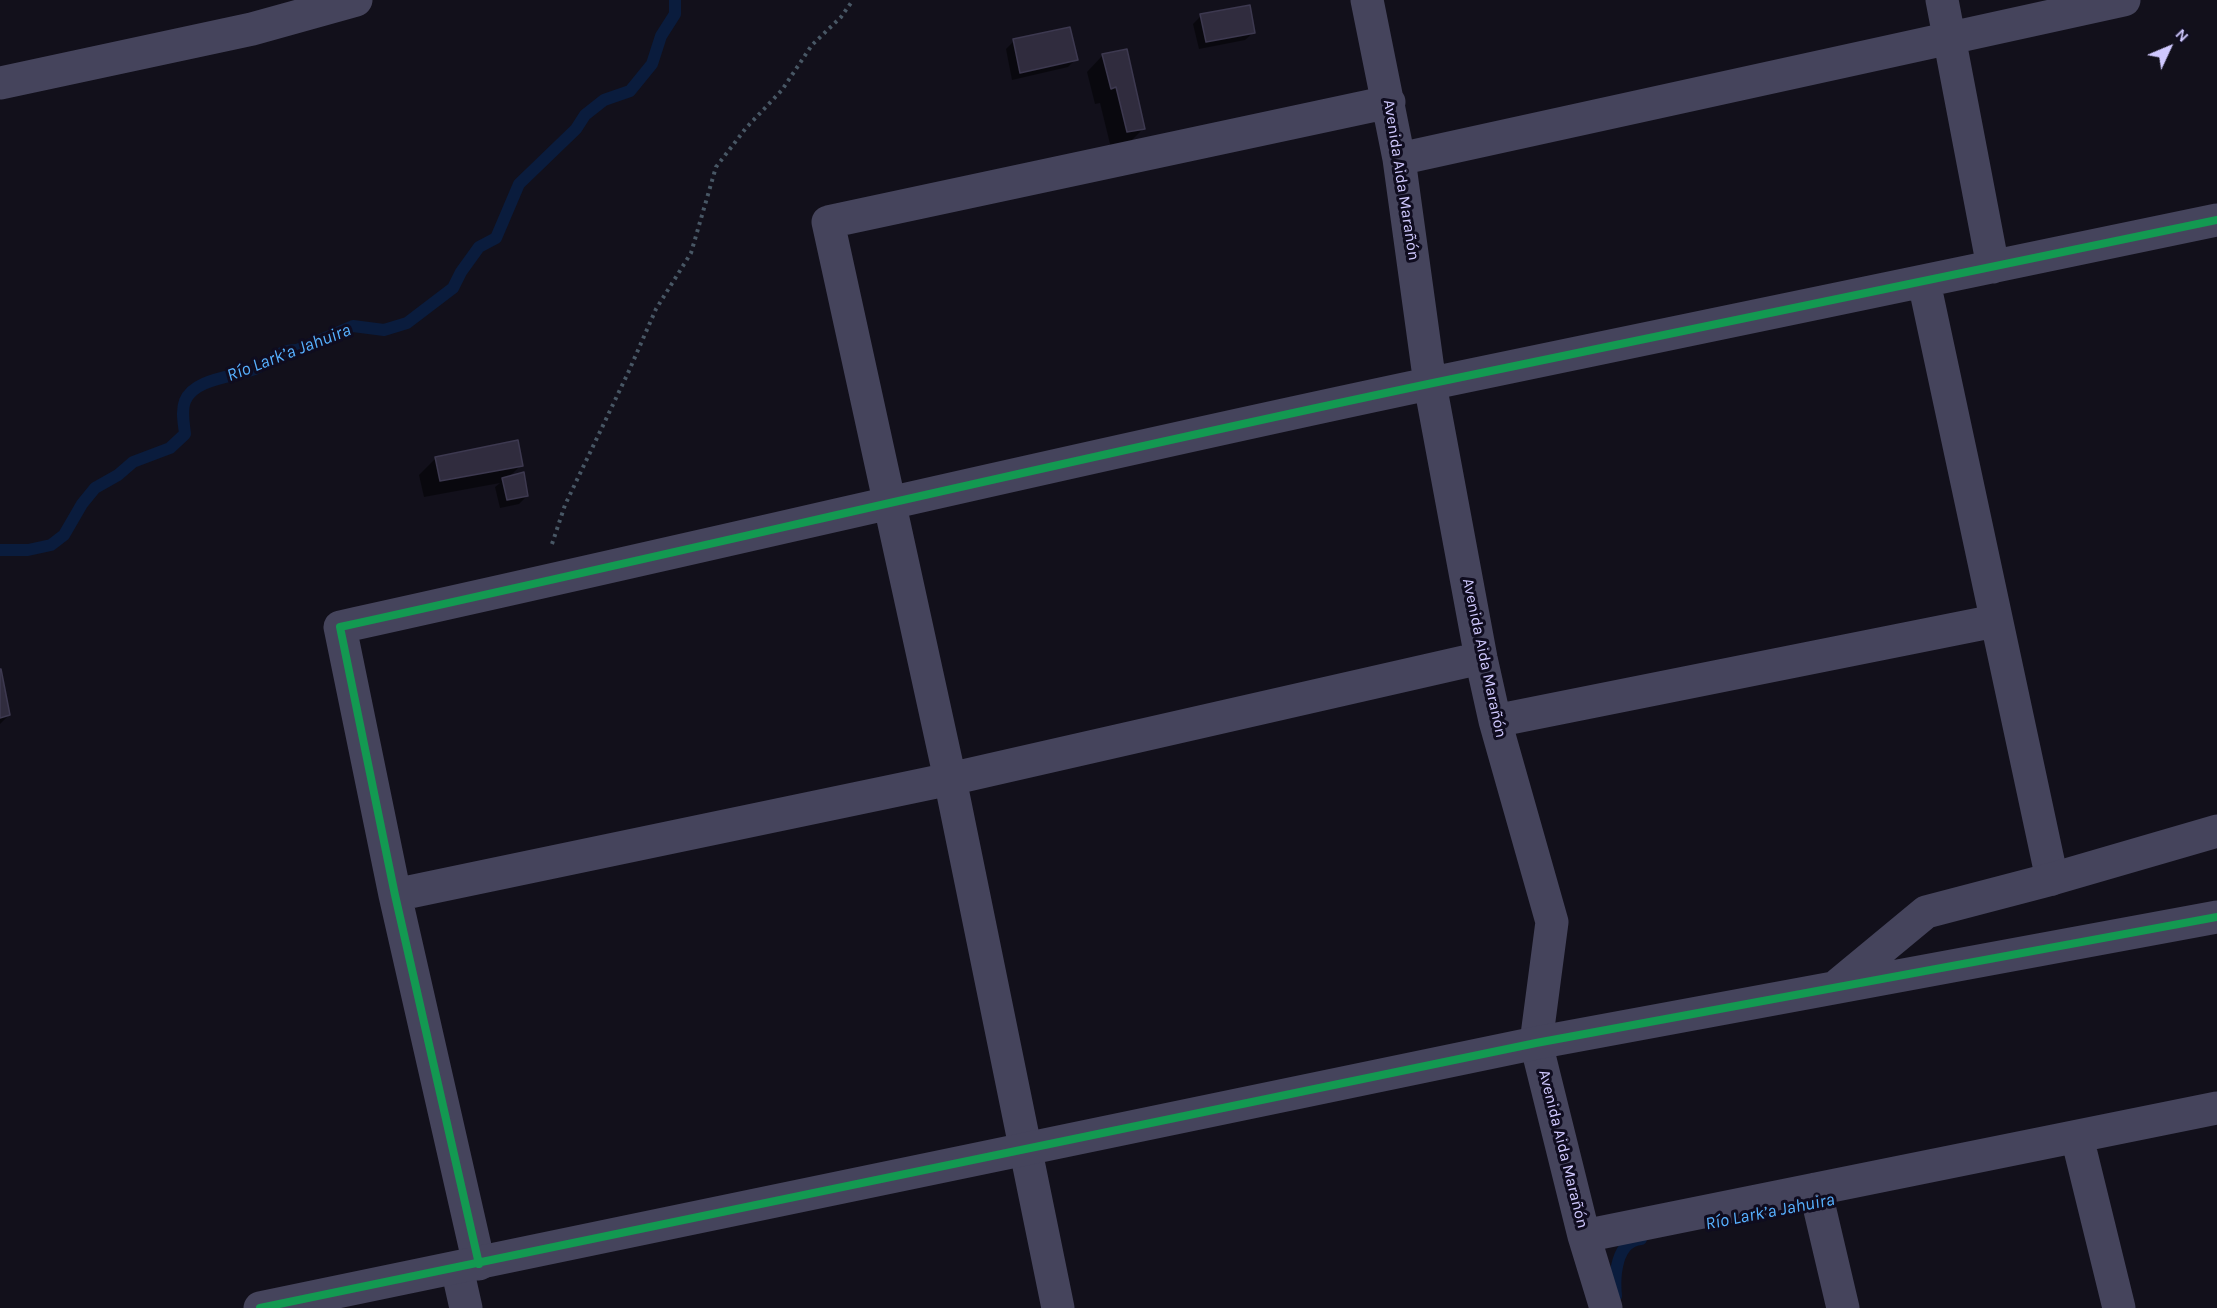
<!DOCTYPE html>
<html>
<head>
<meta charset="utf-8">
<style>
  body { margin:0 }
  #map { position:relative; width:2217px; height:1308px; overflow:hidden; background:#12101b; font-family:Karla,sans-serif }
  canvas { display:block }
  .north { position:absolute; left:2139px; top:18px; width:60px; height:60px; -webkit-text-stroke:4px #0f0c1f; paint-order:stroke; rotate:46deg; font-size:16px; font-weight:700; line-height:24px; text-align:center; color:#d0c9ff }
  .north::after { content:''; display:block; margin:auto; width:21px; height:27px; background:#d0c9ff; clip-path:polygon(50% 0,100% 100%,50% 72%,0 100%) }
</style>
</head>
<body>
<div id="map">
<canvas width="2217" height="1308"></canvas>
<div class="north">N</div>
</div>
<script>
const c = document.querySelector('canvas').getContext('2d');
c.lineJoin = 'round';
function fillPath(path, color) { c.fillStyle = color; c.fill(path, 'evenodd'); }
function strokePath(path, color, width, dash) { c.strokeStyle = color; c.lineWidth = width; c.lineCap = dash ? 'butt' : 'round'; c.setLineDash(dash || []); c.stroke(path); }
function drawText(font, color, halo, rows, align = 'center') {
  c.font = font + ' Karla,sans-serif'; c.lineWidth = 6; c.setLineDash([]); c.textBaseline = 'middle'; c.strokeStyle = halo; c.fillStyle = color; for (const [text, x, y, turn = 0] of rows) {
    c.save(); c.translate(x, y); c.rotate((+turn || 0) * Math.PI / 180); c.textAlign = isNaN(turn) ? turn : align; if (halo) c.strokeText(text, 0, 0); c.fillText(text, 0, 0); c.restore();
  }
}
fillPath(new Path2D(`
  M1201 16 1253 33 1245 40 1199 49 1193 24Z
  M1014 41 1076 59 1068 67 1012 80 1006 49Z
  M1103 55 1144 128 1127 145 1111 148 1100 103 1095 104 1087 72Z
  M436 458 521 465 508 478 527 496 519 504 500 508 495 487 500 483 424 497 419 475Z
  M0 672 9 715 0 724Z`), '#0007');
strokePath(new Path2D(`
  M0 550H28L51 545 64 535 82 504 95 488 118 475 133 462 170 448 185 434C184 424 181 411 185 401 194 378 235 377 255 369 271 362 279 349 297 350L353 326 384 330 407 323 453 288 461 272 479 247 496 238 519 184 576 129 585 115 604 100 630 91 652 64 661 36 675 14V0
  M1616 1296C1614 1276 1616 1241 1641 1239`), '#0a1c3d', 12);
const building = new Path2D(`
  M1250 5 1255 33 1206 42 1200 14Z
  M1070 27 1078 60 1020 73 1013 39Z
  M1127 49 1145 129 1127 132 1116 87 1111 89 1102 54Z
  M518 440 523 466 440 481 435 457Z
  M524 472 528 496 507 500 502 478Z
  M1 669 10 715 0 718V669Z`);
fillPath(building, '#302c3e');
strokePath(building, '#3d3950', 1.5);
strokePath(new Path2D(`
  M552 544 565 505 628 373 656 309 691 253 716 167 746 128 782 90 812 45 841 17 853 0`), '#485765', 4, [3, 4.5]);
strokePath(new Path2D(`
  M1367 0 1399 159 1430 384 1481 658 1495 721 1552 922 1536 1043 1584 1236 1606 1308
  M1942 0 1993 267
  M0 83 252 29 356 0
  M1399 159 2124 0
  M1924 282 2052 879
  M1495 721 1995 621
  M395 895 950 779 1481 658
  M2077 1137 2119 1308
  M1815 1189 1843 1308
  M1584 1236 2217 1108
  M479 1264 395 895 340 627C704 547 1067 460 1433 383 1694 328 1956 275 2217 220
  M457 1268 466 1308
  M1058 1308 950 779 828 222 1389 102`), '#45445c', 33);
strokePath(new Path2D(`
  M1839 984 1926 912 2052 879 2217 831
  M260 1308 1536 1043 2217 917`), '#45445c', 33);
strokePath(new Path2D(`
  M479 1264 395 895 340 627C704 547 1067 460 1433 383 1694 328 1956 275 2217 220
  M260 1308 1536 1043 2217 917`), '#139951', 8);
drawText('16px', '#d0c9ff', '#0f0c1f', [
  ["Avenida Aida Marañón",1401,180,81],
  ["Avenida Aida Marañón",1484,658,78],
  ["Avenida Aida Marañón",1563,1149,76]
]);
drawText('italic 18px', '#57b1ff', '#0f0c1f', [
  ["Río Lark’a Jahuira",289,353,-21],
  ["Río Lark’a Jahuira",1770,1212,-11]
]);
</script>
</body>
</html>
